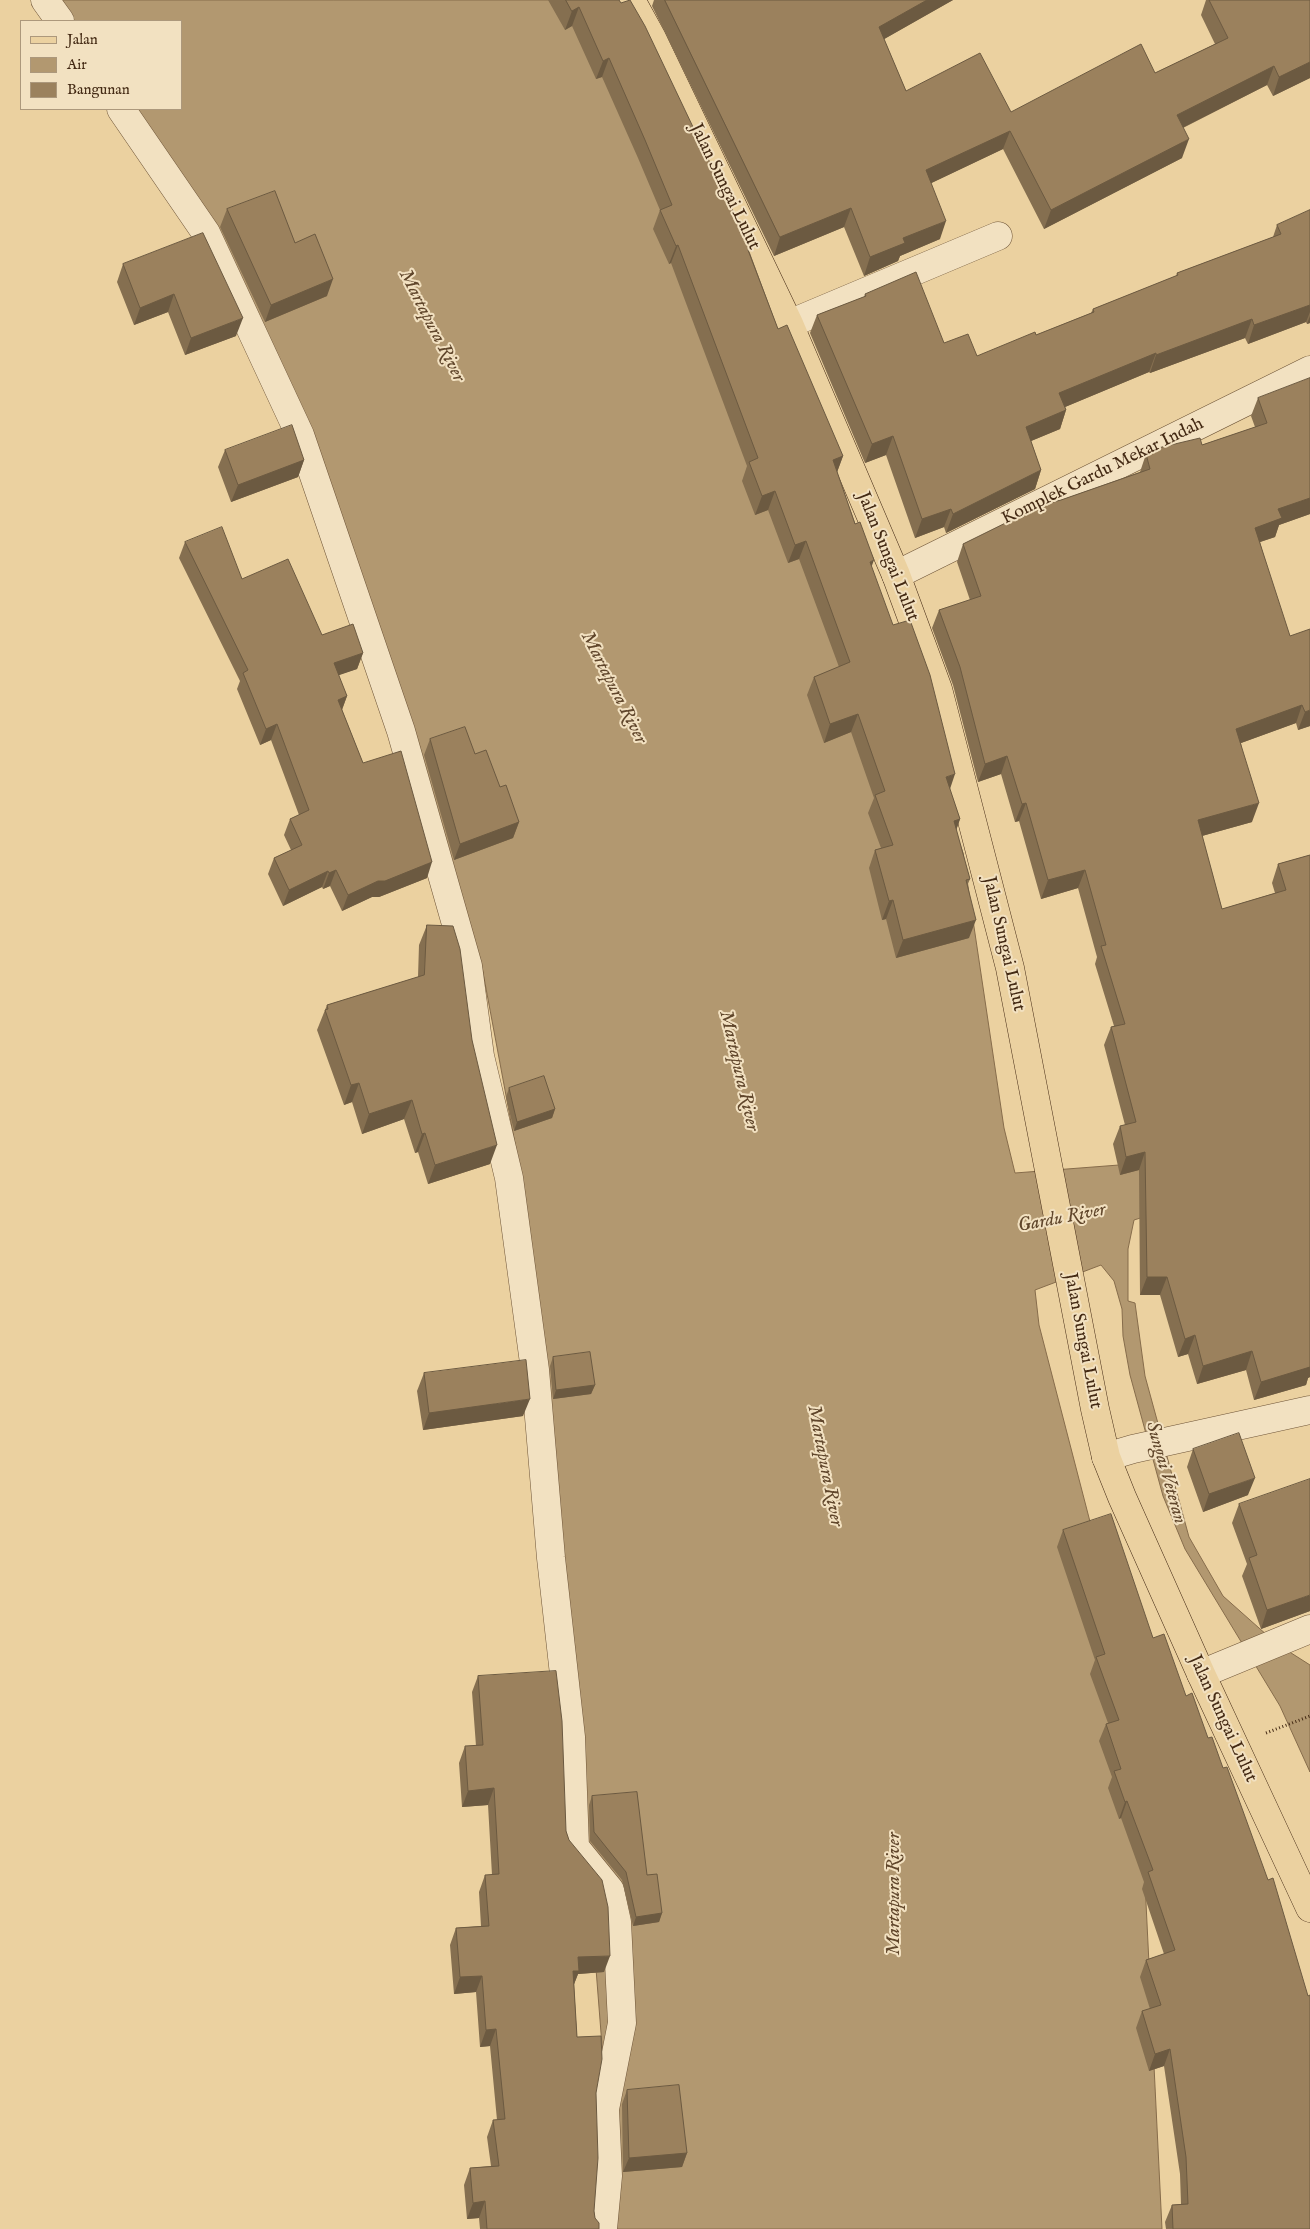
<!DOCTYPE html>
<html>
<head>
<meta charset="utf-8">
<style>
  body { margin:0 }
  #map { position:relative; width:1310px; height:2229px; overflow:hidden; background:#ebd1a0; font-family:"IM FELL English",serif }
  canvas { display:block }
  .legend { position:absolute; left:20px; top:20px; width:162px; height:90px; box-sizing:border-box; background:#f2e1c1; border:1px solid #ac987c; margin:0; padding:6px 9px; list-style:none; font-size:15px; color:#442a14 }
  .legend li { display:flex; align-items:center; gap:10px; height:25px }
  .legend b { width:25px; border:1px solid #ac987c }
</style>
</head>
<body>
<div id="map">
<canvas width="1310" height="2229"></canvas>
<ul class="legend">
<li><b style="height:6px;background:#ebd1a0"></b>Jalan</li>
<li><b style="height:14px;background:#b29870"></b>Air</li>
<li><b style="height:14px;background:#9b815d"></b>Bangunan</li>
</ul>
</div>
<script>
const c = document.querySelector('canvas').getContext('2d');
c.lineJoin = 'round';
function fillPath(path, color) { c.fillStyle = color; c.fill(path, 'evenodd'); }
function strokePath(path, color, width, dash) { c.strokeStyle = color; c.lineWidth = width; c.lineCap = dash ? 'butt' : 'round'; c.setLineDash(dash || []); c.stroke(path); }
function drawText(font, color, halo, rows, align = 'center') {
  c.font = font + ' "IM FELL English",serif'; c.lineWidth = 4; c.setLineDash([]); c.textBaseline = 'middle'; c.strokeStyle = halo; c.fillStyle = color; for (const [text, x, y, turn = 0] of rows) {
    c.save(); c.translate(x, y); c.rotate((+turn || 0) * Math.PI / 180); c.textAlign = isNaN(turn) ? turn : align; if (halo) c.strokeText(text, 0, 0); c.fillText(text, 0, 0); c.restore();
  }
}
const water = new Path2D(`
  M58 0H609L803 403 963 853 1004 1128 1015 1173 1119 1165 1252 1183 1134 1220 1128 1249V1301L1135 1303 1145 1376 1189 1537 1223 1596 1277 1644 1310 1665V1772L1280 1706 1185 1549 1163 1496 1130 1375 1123 1336 1122 1309 1114 1281 1101 1265 1035 1290 1039 1325 1136 1699 1162 2229H597L604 2071 586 1841 522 1181 482 967 326 484 135 109H181V21H74Z`);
fillPath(water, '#b29870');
strokePath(water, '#866c4b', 1);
const street = new Path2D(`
  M45 0 60 21
  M121 109 206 233 300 435 401 731 468 966 480 1056 509 1178 535 1370 551 1558 571 1737 575 1847 610 1890 617 1922 622 2023 605 2109 608 2176 603 2229
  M789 324 998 236
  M896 575 1310 370
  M1106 1457 1133 1449 1310 1410
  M1201 1674 1310 1629`);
const primary = new Path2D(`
  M631 0 652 38 789 324 896 575 938 689 1010 968 1095 1409 1106 1457 1122 1497 1201 1674 1310 1908`);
strokePath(street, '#6e5437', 29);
strokePath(primary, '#442a14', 29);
strokePath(new Path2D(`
  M1266 1733 1310 1716`), '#442a14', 3, [1, 2.5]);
strokePath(street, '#f2e1c1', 28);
strokePath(primary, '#ebd1a0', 28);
fillPath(new Path2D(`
  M548 0H619L750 253 778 329 843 456 837 472 960 819 956 830 970 879 967 886 969 938 896 958 886 919 882 920 869 868 875 850 881 848 868 813 874 798 851 732 824 743 807 695 814 677 839 667 799 559 788 563 768 510 755 515 742 481 747 466 671 263 669 264 653 229 660 210 638 158 602 77 596 79 572 26 565 30Z
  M654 0H953L884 39 906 91 1011 112 1155 73 1215 44 1201 15 1206 0H1310V78L1273 96 1267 85 1183 128 1182 158 1044 229 1003 149 931 183 940 239 900 256 898 261 864 276 844 227 774 256 652 6Z
  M227 209 295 243 327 296 265 322 220 227Z
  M1310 210V323L1307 324 1306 322 1248 344 1245 338 1150 373 1149 372 1065 407 1066 410 1060 429 1031 441 1041 470 1035 489 946 533 944 527 915 538 886 455 865 463 810 333 817 315 864 297 865 294 944 343 977 356 1036 335 1091 313 1093 309 1176 276 1177 273 1273 237 1277 225Z
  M203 233 236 336 185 355 168 312 134 325 117 282 123 264Z
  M1310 378V514L1279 525 1275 537 1260 542 1310 726 1298 730 1296 723 1241 743 1252 822 1202 836 1222 909 1275 893 1272 883 1278 864 1310 855V1377L1308 1378 1306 1385 1254 1400 1246 1370 1197 1384 1188 1354 1178 1357 1160 1295H1140L1139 1170 1120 1175 1113 1144 1120 1126 1125 1125 1104 1045 1111 1027 1114 1026 1095 964 1097 957 1078 888 1041 899 1019 821 1015 822 1001 774 978 782 953 685 932 628 939 610 970 600 957 562 963 544 1053 502 1061 500 1140 472 1146 454 1202 445 1255 427 1251 416 1258 398Z
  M225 450 304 460 298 477 231 502 218 467Z
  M185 542 242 579 322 635 363 653 357 669 338 675 347 696 342 710 363 763 427 878 379 897H372L342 911 330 886 323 889 322 887 283 906 268 874 274 858 291 850 284 835 290 819 299 815 271 740 260 745 237 689 240 681 179 558Z
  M430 739 475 754 500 787 519 822 513 838 454 860 424 755Z
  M427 925 472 1040 490 1164 428 1184 418 1152 415 1153 404 1119 362 1134 352 1102 344 1105 317 1030 327 1005 418 977 419 945Z
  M509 1088 555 1109 552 1118 514 1131 506 1097Z
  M553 1357 595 1385 591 1394 553 1399 550 1366Z
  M424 1373 523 1416 423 1430 417 1391Z
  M1193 1449 1248 1495 1203 1512 1187 1467Z
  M1239 1504 1310 1611 1261 1629 1242 1576 1247 1564 1232 1523Z
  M1063 1530 1310 2229H1166L1165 2222 1172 2205 1181 2204 1180 2174 1164 2066 1149 2071 1136 2028 1142 2011 1150 2009 1140 1977 1146 1960 1164 1954 1142 1889 1144 1882 1121 1818 1119 1819 1108 1788 1112 1777 1099 1741 1106 1724 1108 1723 1090 1674 1095 1660 1057 1547Z
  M478 1676 566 1831 604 1972 578 1974 574 1984 577 2037 596 2093 594 2211 595 2218 599 2229H480L479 2218 467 2219 464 2185 470 2168 491 2166 487 2137 493 2120H497L490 2046 480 2047 476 1992 454 1994 450 1945 456 1928 481 1926 479 1892 485 1875H492L488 1805 462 1807 459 1763 465 1746H476L472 1692Z
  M592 1796 647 1875 662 1913 659 1922 633 1926 622 1880 590 1841 589 1805Z
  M627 2090 687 2153 682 2167 623 2172 622 2104Z`), '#856f50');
fillPath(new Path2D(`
  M927 0H953L872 46 879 27Z
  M579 7 572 26 565 30 572 11Z
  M609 58 602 77 596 79 603 61Z
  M1310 62V78L1273 96 1279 77Z
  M1274 66 1267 85 1170 134 1177 115Z
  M1010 131 1003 149 919 189 926 170Z
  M1189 139 1182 158 1044 229 1051 210Z
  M851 208 844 227 774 256 780 237Z
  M946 221 940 239 900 256 898 261 864 276 870 257 903 238Z
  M678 245 671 263 669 264 676 246Z
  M333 279 327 296 265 322 271 305Z
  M174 294 168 312 134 325 140 308Z
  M1310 305V312L1306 322 1248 344 1254 325Z
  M1310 316V323L1307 324Z
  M243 318 236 336 185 355 191 338Z
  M1252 319 1245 338 1150 373 1156 355Z
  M1156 353 1149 372 1053 412 1059 393Z
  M1066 410 1060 429 1019 446 1026 427Z
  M893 436 886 455 865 463 872 444Z
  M843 456 836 475 833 460Z
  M304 460 298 477 231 502 238 485Z
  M1041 470 1035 489 946 533 953 514Z
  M775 491 768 510 755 515 762 496Z
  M1310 498V514L1279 525 1275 537 1248 546 1255 528 1278 509Z
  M951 509 944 527 915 538 922 519Z
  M806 541 799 559 788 563 795 545Z
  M874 560 867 579 870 562Z
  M363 653 357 669 328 679 334 663Z
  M347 696 341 712 338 700Z
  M1302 705 1296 723 1230 747 1236 729Z
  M1310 710V726L1298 730 1305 712Z
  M858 714 851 732 824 743 830 724Z
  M277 724 271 740 260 745 266 729Z
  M1007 756 1001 774 978 782 985 764Z
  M955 774 949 792 946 777Z
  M1026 803 1019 821 1015 822 1022 804Z
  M1259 803 1252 822 1191 839 1198 820Z
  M960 819 954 837V821Z
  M519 822 513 838 454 860 460 844Z
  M432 862 427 878 379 897H372L342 911 348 895 378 881Z
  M336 870 330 886 323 889 329 873Z
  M1085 870 1078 888 1041 899 1048 880Z
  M328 871 322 887 283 906 289 890Z
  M893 900 886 919 882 920 889 901Z
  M976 920 969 938 896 958 903 940Z
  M359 1083 352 1102 344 1105 351 1085Z
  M412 1100 404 1119 362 1134 369 1114Z
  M555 1109 552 1118 514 1131 517 1122Z
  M425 1133 418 1152 415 1153 422 1134Z
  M497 1145 490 1164 428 1184 435 1165Z
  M1145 1152 1139 1170 1120 1175 1126 1157Z
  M1147 1277H1167L1160 1295H1140Z
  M1195 1335 1188 1354 1178 1357 1185 1339Z
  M1252 1351 1246 1370 1197 1384 1203 1366Z
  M1310 1362V1377L1308 1378 1306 1385 1254 1400 1261 1382Z
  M595 1385 591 1394 553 1399 556 1390Z
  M530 1399 523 1416 423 1430 429 1413Z
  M1255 1478 1248 1495 1203 1512 1209 1494Z
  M1310 1595V1611L1261 1629 1267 1610Z
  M494 1788 488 1805 462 1807 468 1791Z
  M1127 1801 1121 1818 1119 1819 1125 1802Z
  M662 1913 659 1922 633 1926 636 1917Z
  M610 1956 604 1972 578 1974 573 1987 567 1988 578 1957Z
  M482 1976 476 1992 454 1994 460 1977Z
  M496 2029 490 2046 480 2047 486 2030Z
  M1170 2049 1164 2066 1149 2071 1155 2054Z
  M687 2153 682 2167 623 2172 629 2158Z
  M485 2201 479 2218 467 2219 473 2203Z`), '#6c5a41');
const building = new Path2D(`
  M566 0H619L621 3 630 0 645 26 751 249 748 250 778 329 787 325 843 456 833 460 855 524 860 522 874 560 870 562 893 625 910 620 930 675 955 774 946 777 960 819 954 821 970 879 966 880 976 920 903 940 893 900 889 901 875 850 893 845 875 795 885 791 858 714 830 724 814 677 850 662 806 541 795 545 775 491 762 496 749 462 758 458 678 245 676 246 660 210 672 205 645 140 609 58 603 61 579 7 572 11Z
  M665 0H927L879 27 906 91 980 53 1011 112 1141 44 1155 73 1228 38 1209 0H1310V62L1279 77 1274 66 1177 115 1189 139 1051 210 1010 131 926 170 946 221 903 238 905 243 870 257 851 208 780 237Z
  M275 191 295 243 315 234 333 279 271 305 227 209Z
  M1310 210V305L1254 325 1252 319 1156 355V353L1059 393 1066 410 1026 427 1041 470 953 514 951 509 922 519 893 436 872 444 817 315 866 296 865 294 916 272 944 343 968 334 977 356 1035 332 1036 335 1094 312 1093 309 1178 275 1177 273 1281 234 1277 225Z
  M203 233 243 318 191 338 174 294 140 308 123 264Z
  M1310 378V498L1278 509 1282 518 1255 528 1290 636 1310 629V710L1305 712 1302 705 1236 729 1259 803 1198 820 1222 909 1286 890 1278 864 1310 855V1367L1261 1382 1252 1351 1203 1366 1195 1335 1185 1339 1167 1277H1147L1145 1152 1126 1157 1120 1126 1136 1122 1111 1027 1125 1024 1101 946 1106 945 1085 870 1048 880 1026 803 1022 804 1007 756 985 764 960 667 939 610 981 596 963 544 1052 500 1053 502 1061 500 1150 469 1146 454 1158 448 1200 438 1202 445 1267 423 1258 398Z
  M292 425 304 460 238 485 225 450Z
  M222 527 242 579 288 559 322 635 353 624 363 653 334 663 347 696 338 700 363 763 401 751 432 862 385 881H378L348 895 336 870 329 873 328 871 289 890 274 858 302 845 290 819 309 810 277 724 266 729 243 673 248 670 185 542Z
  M465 727 475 754 486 750 500 787 506 785 519 822 460 844 430 739Z
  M427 925 453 926 460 949 472 1040 497 1145 435 1165 425 1133 422 1134 412 1100 369 1114 359 1083 351 1085 325 1010 328 1009 327 1005 424 975Z
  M544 1076 555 1109 517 1122 509 1088Z
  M590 1352 595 1385 556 1390 553 1357Z
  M526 1360 530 1399 429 1413 424 1373Z
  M1239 1433 1255 1478 1209 1494 1193 1449Z
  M1310 1479V1595L1267 1610 1249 1558 1257 1555 1239 1504Z
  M1111 1514 1153 1638 1164 1634 1186 1696 1192 1693 1208 1738 1212 1737 1223 1768 1227 1767 1268 1880 1273 1878 1308 1996 1310 1995V2229H1173L1172 2205 1188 2204 1186 2157 1170 2049 1155 2054 1142 2011 1161 2005 1146 1960 1175 1950 1148 1872 1153 1870 1127 1801 1125 1802 1114 1771 1121 1769 1106 1724 1119 1720 1096 1657 1105 1654 1063 1530Z
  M556 1671 562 1721 566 1831 569 1840 602 1880 608 1907 610 1956 578 1957 579 1971H573L577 2037 601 2036 602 2059 596 2093 598 2158 594 2211 595 2218 599 2223V2229H487L485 2201 473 2203 470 2168 499 2166 493 2120 505 2119 496 2029 486 2030 482 1976 460 1977 456 1928 489 1926 485 1875 499 1874 494 1788 468 1791 465 1746 483 1745 478 1676Z
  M637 1792 647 1875 657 1874 662 1913 636 1917 626 1872 594 1832 592 1796Z
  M679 2085 687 2153 629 2158 627 2090Z`);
fillPath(building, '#9b815d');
strokePath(building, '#6c5a41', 1);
drawText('18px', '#442a14', '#f2e1c1', [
  ["Jalan Sungai Lulut",724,187,64],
  ["Komplek Gardu Mekar Indah",1103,472,-26],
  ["Jalan Sungai Lulut",887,557,68],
  ["Jalan Sungai Lulut",1003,944,77],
  ["Jalan Sungai Lulut",1082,1341,79],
  ["Jalan Sungai Lulut",1222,1719,65]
]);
drawText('italic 19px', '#60462b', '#f2e1c1', [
  ["Martapura River",431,326,63],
  ["Martapura River",613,688,63],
  ["Martapura River",738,1071,77],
  ["Gardu River",1062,1219,-11],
  ["Martapura River",824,1466,79],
  ["Sungai Veteran",1165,1473,74],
  ["Martapura River",895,1894,-90]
]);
</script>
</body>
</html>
